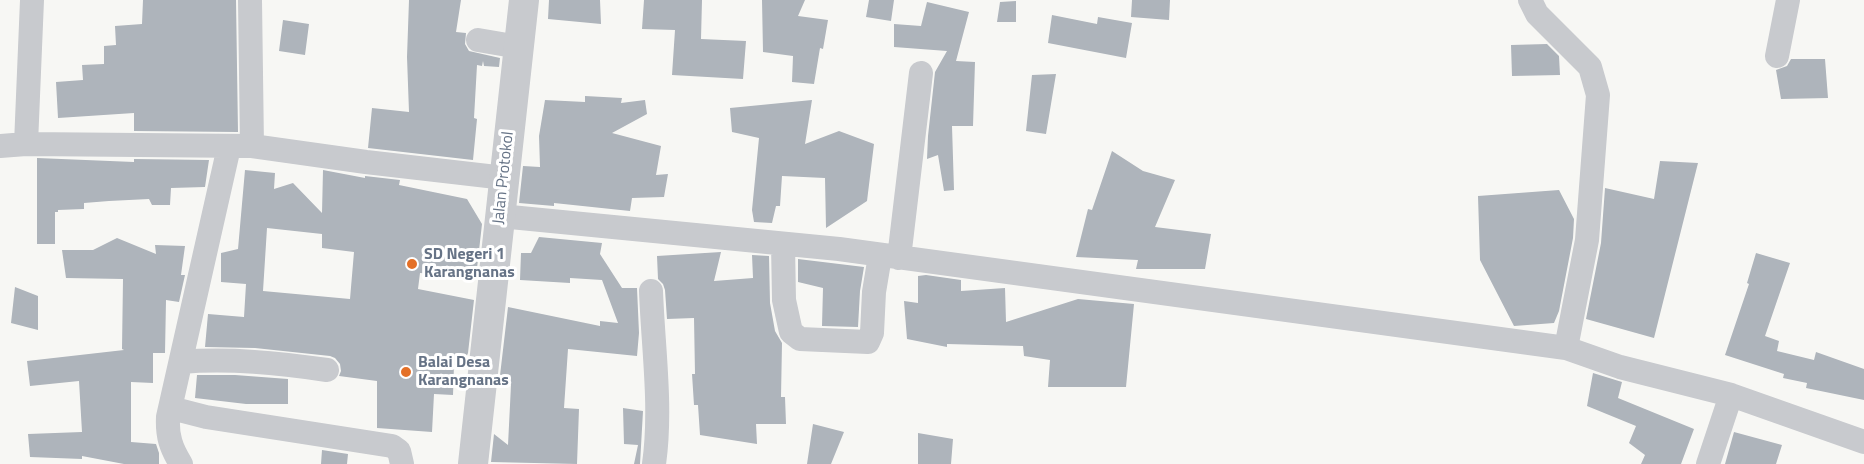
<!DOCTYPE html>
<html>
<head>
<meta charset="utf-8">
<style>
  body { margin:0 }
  canvas { display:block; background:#f7f7f4 }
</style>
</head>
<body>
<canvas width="1864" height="464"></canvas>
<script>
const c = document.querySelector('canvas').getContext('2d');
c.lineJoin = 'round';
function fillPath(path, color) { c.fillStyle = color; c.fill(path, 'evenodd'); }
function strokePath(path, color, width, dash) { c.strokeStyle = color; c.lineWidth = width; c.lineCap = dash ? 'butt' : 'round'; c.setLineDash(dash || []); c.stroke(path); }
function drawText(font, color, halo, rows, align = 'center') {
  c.font = font + ' "Titillium Web",sans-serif'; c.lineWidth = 6; c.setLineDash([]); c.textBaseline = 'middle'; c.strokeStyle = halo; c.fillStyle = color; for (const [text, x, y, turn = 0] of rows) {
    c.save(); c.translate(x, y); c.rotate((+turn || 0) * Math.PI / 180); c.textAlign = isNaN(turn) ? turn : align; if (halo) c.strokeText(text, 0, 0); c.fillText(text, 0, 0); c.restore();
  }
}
fillPath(new Path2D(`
  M143 0H236L238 132 134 131V113L58 118 56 82 83 80 82 65 104 64V46L116 45 115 26 142 24Z
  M409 0H461L456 32 466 33 465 44 469 51 500 58 499 67 484 66 483 61 482 66 477 65 474 118 477 119 473 160 368 148 372 108 409 112 407 57Z
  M549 0H600L601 24 548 19Z
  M644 0H702L701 39 746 41 743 79 672 75 675 30 642 29Z
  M762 0H805L798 16 828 20 823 49 820 48 814 84 792 82 793 56 763 52Z
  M869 0H894L891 21 866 17Z
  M1132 0H1170L1169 20 1131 17Z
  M1016 1V22H997L1000 2Z
  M927 2 969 12 956 61 975 62 973 126H952L954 190 944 191 938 155 927 159 928 136 935 72 947 51 894 47V24L921 26Z
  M1052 15 1097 24 1098 17 1132 23 1126 58 1048 43Z
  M283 20 309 24 305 55 279 51Z
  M1547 44 1559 56 1560 75 1512 76 1511 45Z
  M1791 59H1825L1828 98 1781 99 1776 70 1787 66Z
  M1056 74 1046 134 1026 131 1032 75Z
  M585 96 622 98 621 103 645 100 647 114 612 133 661 146 656 175 668 174 664 197 632 198 630 211 554 203V206L519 203 523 166 540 167 539 136 545 100 585 102Z
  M812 100 805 144 839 131 874 144 867 201 826 228 825 178 782 176 780 206H776L772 223 754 222 752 210 759 138 732 132 730 108Z
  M1112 151 1143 171 1175 180 1155 227 1211 234 1205 269H1136L1138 260 1076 257 1088 209 1092 210Z
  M37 158 134 162V159L209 160 205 187 171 188 170 205H152L149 199 109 201 84 203V209L58 210V212H55V244H37Z
  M1660 161 1698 163 1654 338 1586 319 1601 243 1605 188 1654 199Z
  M245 170 275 173 274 189 293 183 322 213 323 170 365 178V176L400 180 399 185 467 199 482 224 476 277 420 273 418 289 474 300 468 353 462 367 454 365 453 395 434 394 432 432 377 428V381L339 376 341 371 340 364 335 358 330 356 255 348 205 347 208 314 244 317 246 284 221 282V253L238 249ZM267 228 322 234V248L354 252 350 299 263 291Z
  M1559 190 1574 219 1573 238 1559 311 1554 323 1514 326 1480 260 1478 196Z
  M539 237 602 243 600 254 622 288H637L639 333 637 356 568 349 564 408 579 409 577 464 491 462 494 434 508 445 511 385 499 384 508 307 600 326V321L618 323 602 280 570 278V283L520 280 521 253H531Z
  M117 238 156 254 155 245 185 246 181 275H185L179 302 166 300 165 353H153V383L131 382V442L156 444 159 453V464H124L82 456V459L30 457 28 434 82 432 79 381 30 386 27 361 124 350 122 349 123 279 66 278 62 250H93Z
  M721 252 714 281 753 278 752 255 769 256 770 303 775 331 782 343 781 397H785L786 424H756L757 444 700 435 698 405H694L692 374H695L694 318 667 319 665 290 663 284 658 279 657 256Z
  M1756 253 1790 263 1765 336 1779 341 1777 351 1814 360 1816 352 1864 369V400L1806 388 1807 383 1783 378 1784 374 1725 355 1749 284 1747 283Z
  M798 259 864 267 860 291 858 327 822 326 823 288 798 282Z
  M926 275 961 280V291L1005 288 1006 322 1078 299 1134 304 1126 387H1048L1050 360 1024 356 1023 346 947 344V347L907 339 904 301 918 303V276Z
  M15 287 38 296V330L11 323Z
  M1593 373 1622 382 1618 398 1694 429 1681 464H1641L1645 455 1629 443 1636 426 1587 406Z
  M197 375H235L288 379V404H246L195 398Z
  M623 408 643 411 640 464H634L638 445 624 444Z
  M813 424 844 432 831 464H807Z
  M1734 432 1782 445 1776 464H1725Z
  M918 433 953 439 951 464H918Z
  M322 450 348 454 347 464H321Z`), '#aeb4bb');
strokePath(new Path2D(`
  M250 0 252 146
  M1530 0 1537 14 1590 67 1598 95 1587 240 1566 348
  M478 40 519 47
  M1777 56 1788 0
  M26 144 32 0
  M0 146 26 144 252 146 366 162 505 178
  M500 216 839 249 1566 348 1620 367 1731 395 1864 442
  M783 244 784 300 791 332 800 339 868 342 872 333 874 292 880 256
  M899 258 921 73
  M651 291C653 347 662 408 654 464
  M181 362C230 358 278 363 327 370
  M171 408 206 417 392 446 399 451 402 464
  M181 464C171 448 167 436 168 417L229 147
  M1708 464 1731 395`), '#c8cace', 24);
strokePath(new Path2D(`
  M473 464 524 0`), '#c8cace', 30);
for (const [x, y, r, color] of [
  [412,264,6,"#e47027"],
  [406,372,6,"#e47027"]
]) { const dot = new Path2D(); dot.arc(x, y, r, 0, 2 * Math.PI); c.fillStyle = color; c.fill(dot); strokePath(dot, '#fff', 2); }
drawText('16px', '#667386', '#fff', [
  ["Jalan Protokol",504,178,-84]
]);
drawText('bold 16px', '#667386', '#fff', [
  ["SD Negeri 1",424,255],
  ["Karangnanas",424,273],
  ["Balai Desa",418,363],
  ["Karangnanas",418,381]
], 'left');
</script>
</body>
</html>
